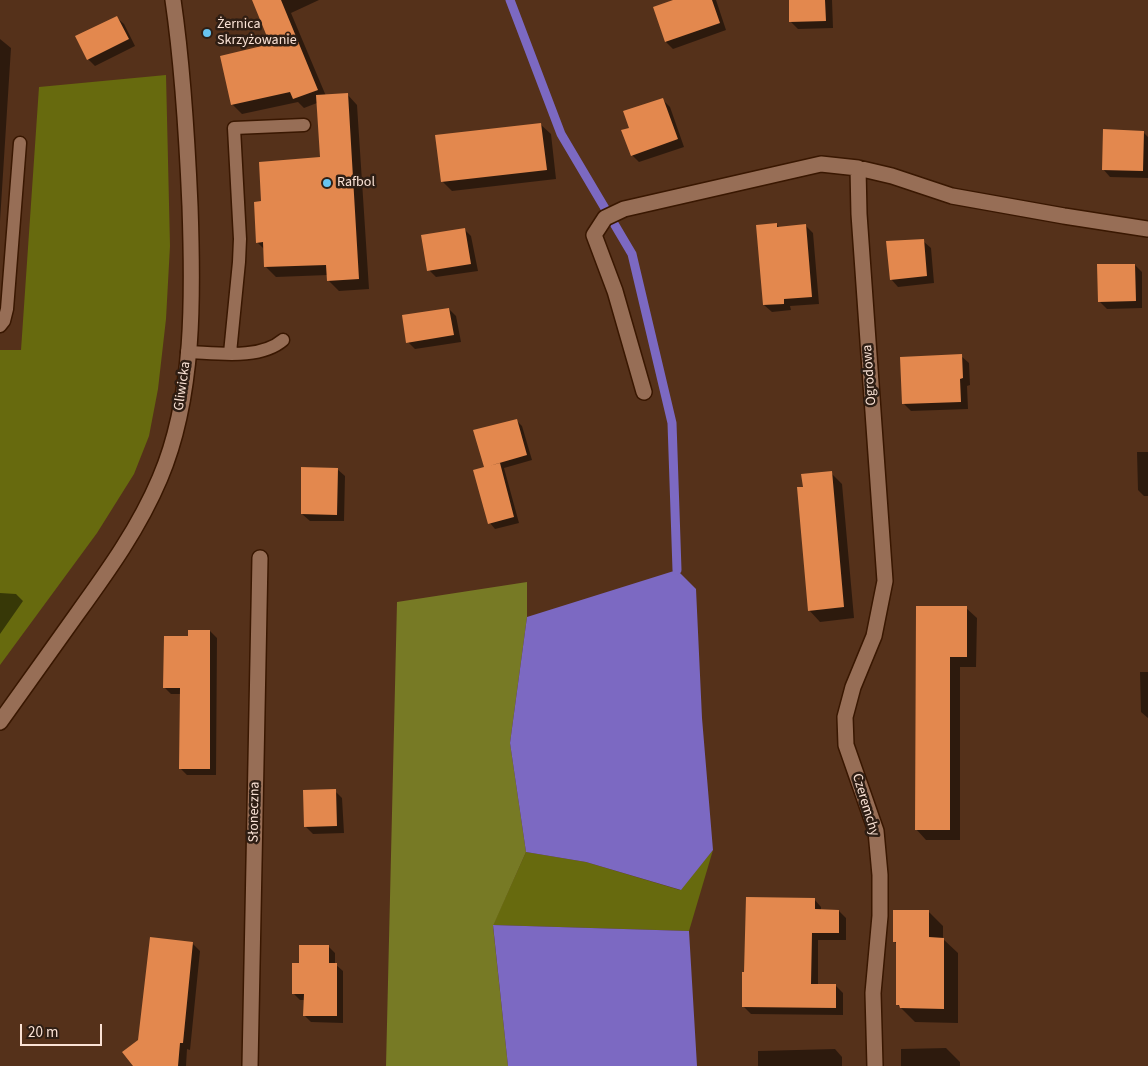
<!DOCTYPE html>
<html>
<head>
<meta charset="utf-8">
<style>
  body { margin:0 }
  #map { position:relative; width:1148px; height:1066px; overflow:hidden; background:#55311a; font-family:"Source Sans 3",sans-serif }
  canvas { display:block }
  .scale { position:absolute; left:20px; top:1024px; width:82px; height:22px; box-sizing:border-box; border:2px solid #fae2d5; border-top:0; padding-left:6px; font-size:15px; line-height:18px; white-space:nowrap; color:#fae2d5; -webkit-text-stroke:4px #2e1e14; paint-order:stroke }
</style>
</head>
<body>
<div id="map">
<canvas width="1148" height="1066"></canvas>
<div class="scale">20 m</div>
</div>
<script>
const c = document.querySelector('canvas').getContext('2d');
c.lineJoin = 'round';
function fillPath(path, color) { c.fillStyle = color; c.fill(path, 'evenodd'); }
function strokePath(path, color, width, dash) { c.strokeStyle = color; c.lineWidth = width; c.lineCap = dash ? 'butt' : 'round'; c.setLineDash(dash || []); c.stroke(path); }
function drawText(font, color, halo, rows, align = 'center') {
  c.font = font + ' "Source Sans 3",sans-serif'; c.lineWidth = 5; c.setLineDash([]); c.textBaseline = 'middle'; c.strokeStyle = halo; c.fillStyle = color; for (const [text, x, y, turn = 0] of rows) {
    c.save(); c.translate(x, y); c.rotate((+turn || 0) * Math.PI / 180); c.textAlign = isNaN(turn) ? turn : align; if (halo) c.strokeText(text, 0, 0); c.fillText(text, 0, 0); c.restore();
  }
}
fillPath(new Path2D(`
  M166 75 170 246 166 319 158 389 149 436 134 474 97 533 0 665V350H21L39 87Z
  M713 850 689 931 493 925 526 852 586 862 680 890Z`), '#676a0e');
fillPath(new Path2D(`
  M527 582V617L510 743 526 852 493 926 508 1066H386L397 602Z`), '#777a25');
fillPath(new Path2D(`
  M677 570 696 589 702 718 713 850 681 890 586 862 526 852 510 743 527 617Z
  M493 925 689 931 697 1066H508Z`), '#7c69c2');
fillPath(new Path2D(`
  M253 0H319L291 13 326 96 347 94 357 105 369 289 339 291 328 280V275L276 277 266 267 265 250 257 242 262 202 321 158 317 103 304 108 298 102 242 114 232 104 272 45Z
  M677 0H716L726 30 673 49 666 42 654 8Z
  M790 0H832L833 28 798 29 791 22Z
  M116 17 124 24 135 46 95 66 88 59Z
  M0 39 11 48 0 221Z
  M663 100 670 107 684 147 639 162 632 155 631 128Z
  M540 124 551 134 556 179 452 191 442 181Z
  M1143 132 1148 137V178L1110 177 1103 169Z
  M776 224 780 228 806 226 813 233 819 304 790 306 791 310 772 312 764 305Z
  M464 229 471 236 478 271 436 277 429 270Z
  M923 241 931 248 934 283 898 287 891 279Z
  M1135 265 1142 272V308L1107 309 1099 301Z
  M449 309 456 316 461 342 415 349 408 342Z
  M961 356 969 363 970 385 967 386 968 409 911 411 903 403Z
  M516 420 522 426 532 460 504 468 519 523 495 529 490 523 485 468Z
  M1137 452H1148V496H1144L1138 490Z
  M337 469 345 476 344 521H310L302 514Z
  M831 473 842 484 854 618 820 622 809 610 804 488Z
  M0 593 16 594 23 601 0 634Z
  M917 608H966L977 618 976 667H960V840H926L916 829Z
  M210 631 217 638 216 775H187L180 768 181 694H171L164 687 190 637Z
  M1140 672H1148V718L1141 712Z
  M335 791 342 798 344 833 313 834 305 826Z
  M814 899 821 907V911H839L846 918V940H818V985H835L843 993V1015L751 1014 743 1006 746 973Z
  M928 911 943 926V939L958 953V1023L915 1022 898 1005 897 945 895 942Z
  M193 944 200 951 190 1050 187 1049 186 1066H135L139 1041Z
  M328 946 335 953V964L343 971V1023L311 1022 305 1016V1000H300L294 994 300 964Z
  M946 1048 960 1062V1066H901V1049Z
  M835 1049 842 1057V1066H758V1051Z`), '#0007');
strokePath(new Path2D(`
  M510 0 561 134 632 254 672 423 677 570`), '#7c69c2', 9);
fillPath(new Path2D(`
  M252 0H281L318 90 293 99 290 92 231 105 220 56 270 44Z
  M673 0H712L720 23 665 42 653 7Z
  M789 0H825L826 21 789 22Z
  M117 16 129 39 87 60 75 36Z
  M348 93 359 279 327 281 326 265 264 267 263 242 256 243 254 202 261 201 259 162 320 157 316 95Z
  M663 98 678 139 631 156 621 130 629 128 623 111Z
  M541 123 547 170 441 182 435 135Z
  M1103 129 1144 131 1143 171 1102 170Z
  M777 223V227L806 224 812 297 784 299V304L763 305 756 225Z
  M465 228 471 264 427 271 421 235Z
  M924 239 927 276 890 280 886 241Z
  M1097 264H1135L1136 301 1098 302Z
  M449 308 454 335 406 343 402 315Z
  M962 354 963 378 960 379 961 402 902 404 900 357Z
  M517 419 527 455 489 466 500 463 514 517 488 524 473 470 484 467 473 430Z
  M301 467 338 468 337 515 301 514Z
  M832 471 844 607 808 611 797 487H803L801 474Z
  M916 606H967V657H950V830H915Z
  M188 630H210V769H179L180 688H163L164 636H188Z
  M336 789 337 826 304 827 303 790Z
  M746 897 815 898V909L839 910V933H812L811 984H836V1008L742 1007V972H744Z
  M893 910H929V937L944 938V1009L900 1008 899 1005H896V942H893Z
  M150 937 193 942 183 1043H180L178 1066H133L122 1052 138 1040Z
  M299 945H329V963H337V1016H303L304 994H292V963H299Z`), '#e3884e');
const service = new Path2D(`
  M0 326 4 321 7 309 20 143
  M187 352C217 353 260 360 283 340
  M230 353 239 262 240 239 234 128 304 125`);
const minor = new Path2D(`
  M858 168 859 214 885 581 874 636 853 687 845 717 846 745 876 831 880 875V916L873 993 875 1066
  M644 392 615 291 594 235 605 218 624 209 821 164 858 168 892 176 952 196 1064 216 1148 229
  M250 1066 260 558`);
const tertiary = new Path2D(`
  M0 722C26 686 51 650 77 614 108 571 139 528 160 478 195 396 193 294 190 206 187 137 183 68 173 0`);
strokePath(service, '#391701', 15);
strokePath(minor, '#391701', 18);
strokePath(tertiary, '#391701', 18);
strokePath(service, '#976e56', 12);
strokePath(minor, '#976e56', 15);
strokePath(tertiary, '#976e56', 15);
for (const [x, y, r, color] of [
  [207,33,5,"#68c4f0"],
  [327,183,5,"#68c4f0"]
]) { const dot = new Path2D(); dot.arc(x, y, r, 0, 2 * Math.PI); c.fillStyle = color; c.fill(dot); strokePath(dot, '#2e1e14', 2); }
drawText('14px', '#fae2d5', '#2e1e14', [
  ["Żernica",217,25],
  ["Skrzyżowanie",217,41],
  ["Rafbol",337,183]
], 'left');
drawText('14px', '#fae2d5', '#2e1e14', [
  ["Ogrodowa",870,375,-94],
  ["Gliwicka",183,386,-82],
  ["Czeremchy",865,805,73],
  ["Słoneczna",255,812,-89]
]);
</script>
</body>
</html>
